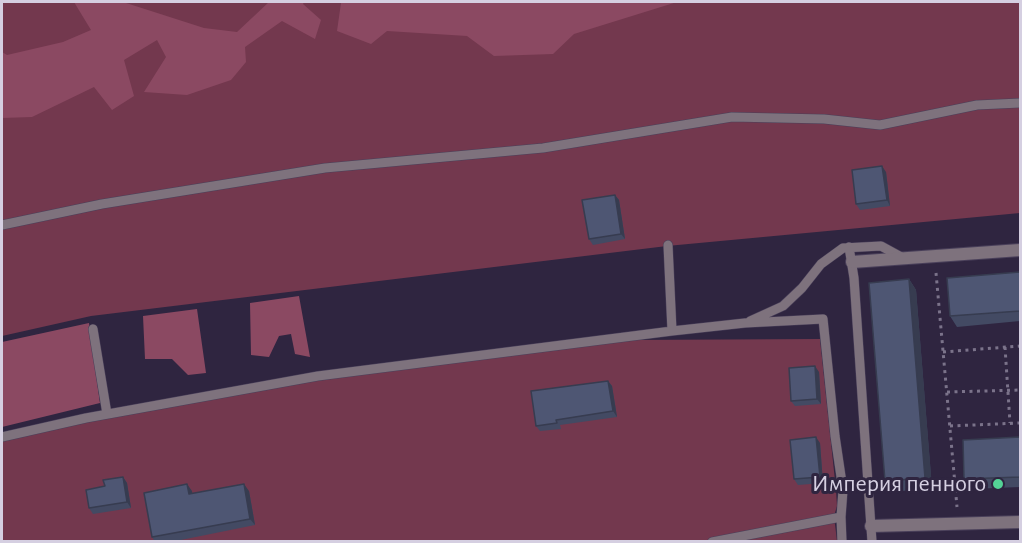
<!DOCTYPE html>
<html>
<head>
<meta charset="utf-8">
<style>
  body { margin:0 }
  #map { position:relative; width:1022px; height:543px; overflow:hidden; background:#2f2540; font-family:"Alegreya Sans",sans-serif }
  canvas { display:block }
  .frame { position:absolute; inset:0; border:3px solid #d5cfe1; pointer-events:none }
</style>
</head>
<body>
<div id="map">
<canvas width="1022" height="543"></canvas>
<div class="frame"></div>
</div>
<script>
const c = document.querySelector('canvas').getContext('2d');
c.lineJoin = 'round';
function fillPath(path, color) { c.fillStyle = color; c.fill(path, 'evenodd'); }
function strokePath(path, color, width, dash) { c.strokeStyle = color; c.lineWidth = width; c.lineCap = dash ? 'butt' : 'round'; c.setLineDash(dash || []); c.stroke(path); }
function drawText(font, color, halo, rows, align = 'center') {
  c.font = font + ' "Alegreya Sans",sans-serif'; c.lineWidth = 6; c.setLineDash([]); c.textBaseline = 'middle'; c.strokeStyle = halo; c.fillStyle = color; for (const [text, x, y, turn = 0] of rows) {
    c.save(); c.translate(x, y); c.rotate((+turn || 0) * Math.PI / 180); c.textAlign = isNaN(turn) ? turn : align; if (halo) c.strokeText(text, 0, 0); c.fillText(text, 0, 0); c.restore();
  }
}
fillPath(new Path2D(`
  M2 2H1020V213L667 246 91 316 2 336Z
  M820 339 836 490 837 506 834 516 837 541H2V441L86 421 319 380 629 340Z`), '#73384e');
fillPath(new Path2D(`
  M74 2H123L204 28 237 32 269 2H304L303 4 321 20 315 39 282 21 245 47 246 62 231 80 187 95 144 92 166 57 157 40 124 60 134 96 112 110 94 87 32 117 2 118V52L7 55 63 42 91 30Z
  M339 2H677L574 34 553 54 494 56 467 36 387 31 371 44 337 31 341 3Z
  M299 296 310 357 295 354 291 334 279 336 269 357 251 355 250 303Z
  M197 309 206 373 188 375 172 359H145L143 316Z
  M89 323 100 403 2 427V342Z`), '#8b4962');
const lane = new Path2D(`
  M2 225 102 204 325 168 543 148 732 117 824 119 880 125 977 105 1020 103
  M668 245 672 331
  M849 247 854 278 872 542
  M750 321 783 306 802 288 821 264 843 248 881 246 903 258
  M93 329 107 414
  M2 437 86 418 318 376 672 331 745 323 823 319 835 436 843 490 841 517 712 542
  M841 517 842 542`);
const street = new Path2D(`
  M852 262 1020 250
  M871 526 1020 522`);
strokePath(lane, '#4a405a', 10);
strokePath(street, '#4a405a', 14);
strokePath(new Path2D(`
  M936 273 957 507
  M1005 347 1010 423
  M943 352 1020 346
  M947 392 1020 390
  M950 426 1020 423`), '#7b738a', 3, [3, 4.5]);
strokePath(lane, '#7e727d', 9);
strokePath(street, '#7e727d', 12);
fillPath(new Path2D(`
  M886 172 890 206 860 210 856 204Z
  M615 195 619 200 625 239 593 245 589 239Z
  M1020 272V321L957 327 950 316Z
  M909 279 916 290 932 488 892 492 885 481Z
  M819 372 821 404 795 406 791 401Z
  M608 381 612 386 617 417 560 425 561 429 540 431 536 426Z
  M1020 437V487L971 489 964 479Z
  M820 443 823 483 798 485 794 479Z
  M123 477 127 483 131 508 93 514 89 508 105 486Z
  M192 491V493L249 491 255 525 171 542H155L152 537Z`), '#434a63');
fillPath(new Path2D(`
  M882 166 886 172 890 206 887 200Z
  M615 195 619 200 625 239 621 234Z
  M909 279 916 290 932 488 925 478Z
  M815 366 819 372 821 404 817 399Z
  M608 381 612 386 617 417 613 411Z
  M816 437 820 443 823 483 820 477Z
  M123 477 127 483 131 508 127 502Z
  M187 484 192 491 193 501 189 494Z
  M244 484 249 491 255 525 250 519Z`), '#373c50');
const building = new Path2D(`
  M882 166 887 200 856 204 852 170Z
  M615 195 621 234 589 239 582 200Z
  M1020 272V311L950 316 947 278Z
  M909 279 925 478 885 481 869 283Z
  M815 366 817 399 791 401 789 368Z
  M608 381 613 411 556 420 557 423 536 426 531 391Z
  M816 437 820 477 794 479 790 440Z
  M1020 437V477L964 479 963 440Z
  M123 477 127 502 89 508 86 490 105 486 103 480Z
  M187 484 189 494 244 484 250 519 152 537 144 493Z`);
fillPath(building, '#4e5673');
strokePath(building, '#373c50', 1.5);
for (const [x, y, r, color] of [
  [998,484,6,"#54d396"]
]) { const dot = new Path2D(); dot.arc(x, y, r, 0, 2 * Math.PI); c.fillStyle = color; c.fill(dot); strokePath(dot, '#2f2540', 2); }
drawText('24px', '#d5cfe1', '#2f2540', [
  ["Империя пенного",986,484]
], 'right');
</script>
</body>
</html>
